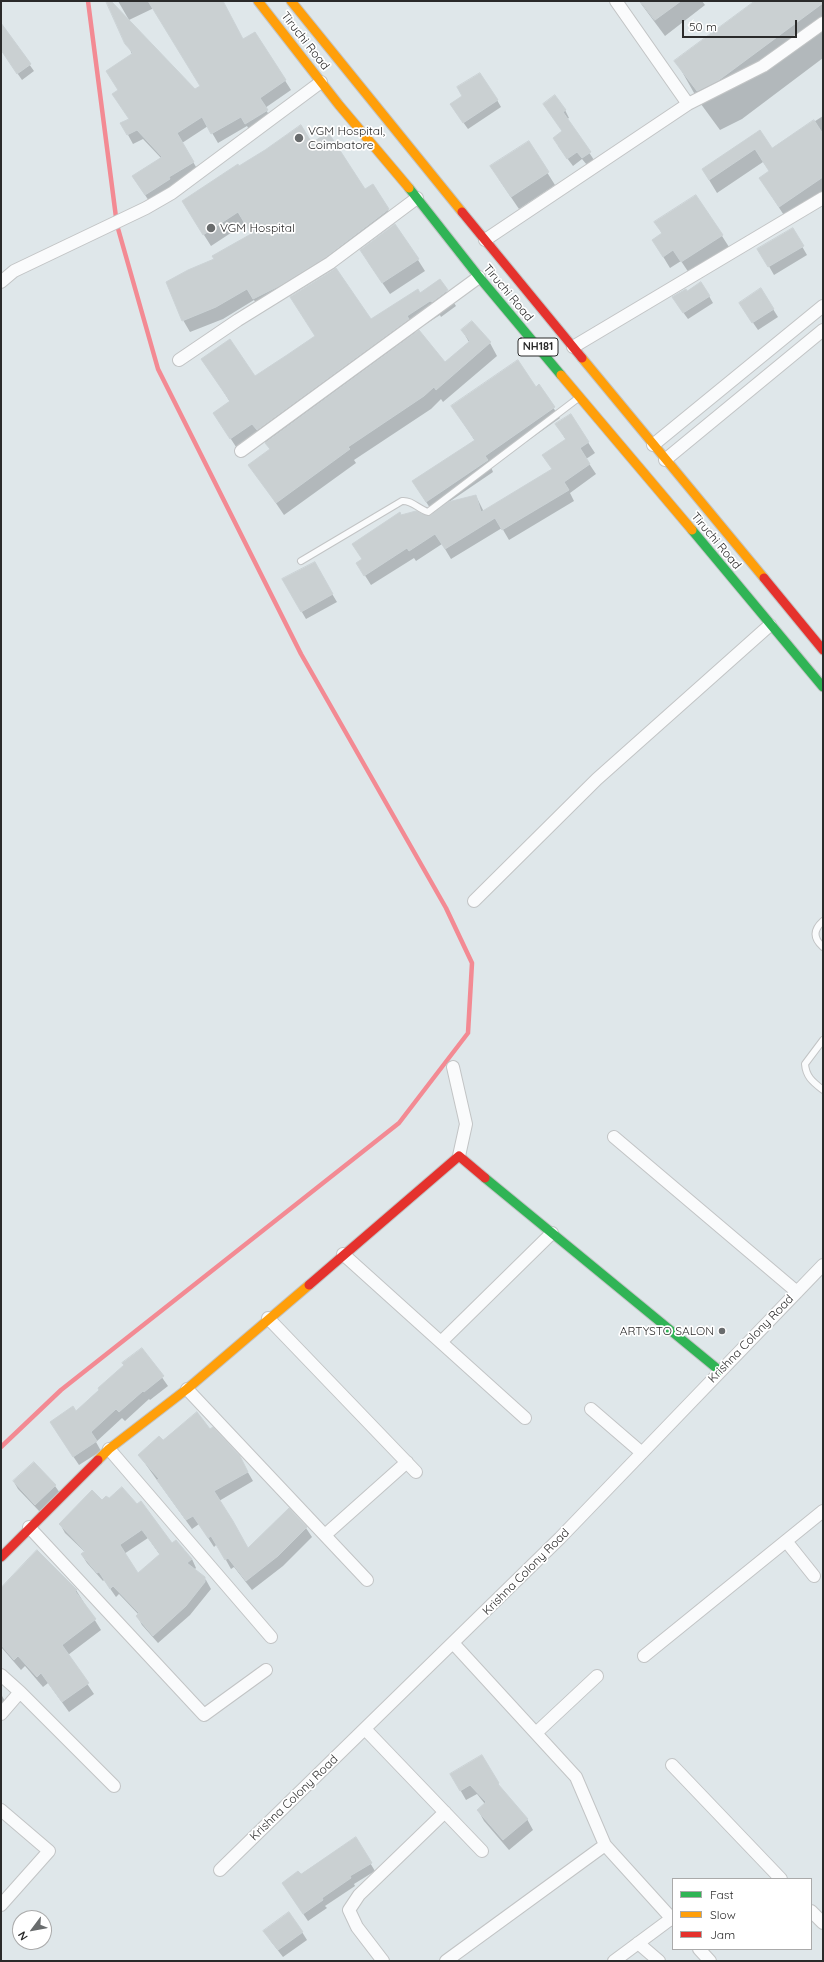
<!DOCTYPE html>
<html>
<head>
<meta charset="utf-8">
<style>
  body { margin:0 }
  #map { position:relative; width:824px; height:1962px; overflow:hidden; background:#dfe7ea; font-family:Quicksand,sans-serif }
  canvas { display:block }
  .frame { position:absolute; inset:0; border:2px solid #2a2a2a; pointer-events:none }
  .legend { position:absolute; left:672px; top:1878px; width:140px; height:72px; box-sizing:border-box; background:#fff; border:1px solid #aaa; margin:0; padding:5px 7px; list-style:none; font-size:12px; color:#2a2a2a }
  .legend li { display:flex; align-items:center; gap:8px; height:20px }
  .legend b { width:20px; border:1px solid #aaa }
  .north { position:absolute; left:12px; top:1910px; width:40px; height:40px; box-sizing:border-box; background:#fff; border:1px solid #aaa; border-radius:50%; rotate:238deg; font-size:11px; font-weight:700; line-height:16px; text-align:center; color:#2a2a2a }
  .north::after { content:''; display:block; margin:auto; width:14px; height:18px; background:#696c6d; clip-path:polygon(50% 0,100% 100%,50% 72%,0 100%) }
  .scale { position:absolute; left:682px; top:20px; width:115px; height:18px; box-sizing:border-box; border:2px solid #2a2a2a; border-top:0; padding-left:5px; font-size:12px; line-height:14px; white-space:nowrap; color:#2a2a2a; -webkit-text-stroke:3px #fff; paint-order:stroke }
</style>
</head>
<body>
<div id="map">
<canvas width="824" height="1962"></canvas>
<div class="frame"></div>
<ul class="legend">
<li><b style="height:5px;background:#30b455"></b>Fast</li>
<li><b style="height:5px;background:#ff9f0a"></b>Slow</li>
<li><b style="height:5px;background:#e5322d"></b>Jam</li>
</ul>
<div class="north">N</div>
<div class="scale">50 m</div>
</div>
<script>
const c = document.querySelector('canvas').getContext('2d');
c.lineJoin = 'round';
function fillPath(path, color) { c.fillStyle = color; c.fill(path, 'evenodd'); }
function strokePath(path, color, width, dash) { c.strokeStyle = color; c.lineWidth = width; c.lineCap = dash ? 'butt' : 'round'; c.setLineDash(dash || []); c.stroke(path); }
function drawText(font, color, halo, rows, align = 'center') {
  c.font = font + ' Quicksand,sans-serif'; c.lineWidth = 3.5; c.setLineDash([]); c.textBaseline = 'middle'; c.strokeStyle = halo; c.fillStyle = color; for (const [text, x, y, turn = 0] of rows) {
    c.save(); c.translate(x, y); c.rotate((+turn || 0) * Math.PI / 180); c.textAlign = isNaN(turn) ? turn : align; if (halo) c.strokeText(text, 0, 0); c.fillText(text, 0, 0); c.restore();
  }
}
fillPath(new Path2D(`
  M107 1H110L195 91 201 86 154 8 129 20 118 1H222L243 40 255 33 291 90 265 108 272 120 251 133 247 126 218 143 208 126 182 143 199 172 151 204 133 177 161 158 143 139 133 144 122 124 130 119 119 90 132 54Z
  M639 1H702L705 5 665 36Z
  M757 1H823V58L742 119 720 130 698 100 676 61Z
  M1 25 34 71 22 80 7 58 1 45Z
  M497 100 501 107 468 129 455 111Z
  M544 104 565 110 569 118 567 119 594 160 587 165 582 159 573 166 558 146 563 132Z
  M823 116V196L787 220 760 178 770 172 763 162 717 193 703 170 760 131 772 149Z
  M528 142 555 185 519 209 498 178Z
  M312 144 365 190 372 185 395 221 260 310 254 300 223 319 190 332 183 320 215 260 252 235 246 223 211 246 190 213 239 167Z
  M656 222 722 236 729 247 689 273 681 261 670 268 653 240 662 234Z
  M792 229 807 255 774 275 759 249Z
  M418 260 425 271 390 294 368 262Z
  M439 280 456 306 441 317 440 315 415 331 416 333 445 363 469 342 462 330 490 343 497 356 443 402 441 399 431 409 354 460 356 463 284 515 250 465 271 450 262 438 240 453 214 413 230 402 203 359 255 377 316 337 291 297 371 321 420 294Z
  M709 296 713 303 688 319 677 304Z
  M773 309 778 317 758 330 745 311Z
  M539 386 560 418 491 467 493 472 446 504 476 496 484 512 553 470 566 440 556 424 570 415 595 453 586 459 596 474 570 493 574 501 509 540 502 528 451 559 442 544 416 561 414 558 371 585 364 574 363 560 353 545 401 516 429 517 434 514 413 482 475 441 452 406 535 388Z
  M314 564 337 602 306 619 283 580Z
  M142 1349 168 1386 150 1400 149 1399 125 1421 122 1418 96 1442 101 1451 79 1465 56 1431Z
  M210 1431 239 1457 253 1481 219 1501 248 1550 289 1509 306 1528 312 1537 283 1566 252 1590 234 1567 231 1569 217 1544 214 1547 199 1524 192 1529 139 1455 163 1442Z
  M14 1482 55 1486 60 1493 40 1512 18 1489Z
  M102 1502 172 1545 192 1559 196 1568 194 1570 206 1580 211 1589 190 1615 158 1643 142 1625 137 1616 139 1615 119 1594 116 1597 104 1580 103 1581 87 1563 82 1555 85 1552 65 1533 60 1524ZM148 1538 160 1555 138 1574 124 1554Z
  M76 1590 101 1630 68 1655 94 1694 69 1712 48 1683 43 1687 25 1666 21 1670 1 1647V1594Z
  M1 1694 7 1705 1 1712Z
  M482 1756 502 1791 527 1819 533 1830 509 1850 484 1821 478 1810 485 1804 477 1794 466 1800 451 1774Z
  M355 1838 375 1871 354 1884 355 1886 325 1906 327 1908 308 1921 283 1884 300 1875Z
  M302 1932 307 1940 283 1957 269 1939Z`), '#0003');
strokePath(new Path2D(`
  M1 1447 61 1390 399 1123 468 1033 472 963 446 908 301 654 158 369 117 225 88 1`), '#f38a93', 4.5);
const building = new Path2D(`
  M106 1H111L195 89 200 86 148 1H223L243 39 255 32 286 80 260 98 268 110 245 124 241 117 211 134 202 117 177 133 194 162 169 177 170 179 145 195 132 176 162 157 137 130 127 135 120 123 129 119 112 94 118 90 106 71 133 53 125 44Z
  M640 1H681L655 20Z
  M755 1H823V3L719 80 697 91 674 61Z
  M1 23 31 64 17 74 1 50Z
  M480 73 498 100 463 123 450 104 462 96 457 87Z
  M555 95 566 110 563 112 591 152 582 158 577 152 567 159 553 138 562 131 543 104Z
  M814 120 823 134V177L779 207 759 178 769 171 755 149 709 180 702 169 760 130 772 148Z
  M301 125 312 143 328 132 365 189 373 184 389 209 326 257 281 285 253 299 247 289 216 307 182 321 166 282 188 270 214 259 212 256 251 234 238 212 203 235 182 201 238 164 239 166 265 150Z
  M529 141 549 172 511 197 490 166Z
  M696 195 723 235 681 262 673 250 663 257 652 240 662 233 654 222Z
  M395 224 419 259 382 283 360 250Z
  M793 228 804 246 768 267 757 249Z
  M336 268 371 319 418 289 420 293 440 279 448 290 432 302 430 301 407 316 409 319 257 430 252 424 230 439 213 413 230 401 201 359 230 339 255 376 287 355 315 336 290 297Z
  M701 282 710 296 683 313 672 297 686 289 687 291Z
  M761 288 774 309 752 323 739 303Z
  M472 321 491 342 436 390 434 387 424 396 348 447 350 449 276 503 248 465 270 449 265 443 419 330 445 362 470 341 461 330Z
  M518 360 536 387 539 384 555 407 485 456 488 460 426 502 412 481 475 440 451 406Z
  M571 414 589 442 580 448 590 464 564 482 569 490 502 530 495 518 445 549 435 534 409 551 407 548 364 576 356 563 362 559 352 544 400 512 401 515 416 511 429 516 448 502 476 495 481 512 552 469 542 455 566 439 555 424Z
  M315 562 333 594 301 612 282 579Z
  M142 1348 164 1376 144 1392 143 1391 119 1412 116 1409 91 1432 97 1441 73 1457 50 1422 73 1406 76 1411 99 1390 98 1388 124 1365 122 1363Z
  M197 1412 210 1429 213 1427 240 1456 248 1472 214 1491 233 1521 248 1548 289 1508 307 1527 278 1556 246 1581 228 1558 225 1560 211 1536 208 1538 193 1516 186 1520 157 1480 159 1479 138 1455 159 1436 163 1440Z
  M34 1462 56 1485 35 1505 13 1481Z
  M122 1487 137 1504 141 1501 172 1543 176 1540 192 1559 187 1563 205 1577V1582L186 1606 153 1636 136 1616 139 1613 113 1586 110 1589 99 1572 97 1573 81 1554 85 1551 59 1524 92 1490 102 1500 106 1496 109 1498ZM142 1530 160 1554 138 1573 120 1545Z
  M37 1550 77 1590 75 1591 96 1619 62 1645 89 1683 62 1702 41 1673 37 1677 18 1656 14 1660 1 1645V1588Z
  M482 1755 499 1783 498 1784 528 1819 503 1840 477 1810 486 1802 470 1785 460 1791 450 1774Z
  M356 1837 372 1863 350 1876 351 1878 322 1898 323 1900 303 1914 282 1883 298 1871 301 1874Z
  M289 1912 303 1932 278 1950 263 1931Z`);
fillPath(building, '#cad0d2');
strokePath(building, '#cbd2d5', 1);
const lane = new Path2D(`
  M301 561 402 501C412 500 418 509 428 512L577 399
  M823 921C813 930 813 938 823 947
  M823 1040 805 1064C806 1077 813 1082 823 1090`);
const street = new Path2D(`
  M616 1 688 104
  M485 240 688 104 763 66 823 23
  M1 282 14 271 146 208 172 193 321 82
  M573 347 823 198
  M179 360 238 320 330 263 417 198
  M653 445 823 306
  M241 451 479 277
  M665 460 823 330
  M474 901 597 779 770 625
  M453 1067 466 1124 459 1156
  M614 1137 797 1292
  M343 1254 525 1418
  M268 1318 416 1472
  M441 1342 552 1233
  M187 1389 367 1580
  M591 1409 642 1453
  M109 1449 271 1637
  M29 1527 204 1715 266 1670
  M325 1535 407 1462
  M786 1541 814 1576
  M453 1643 576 1777 605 1845 673 1920
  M644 1656 823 1511
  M1 1675 20 1692 1 1714
  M20 1692 114 1786
  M365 1729 482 1851
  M536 1733 597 1676
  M672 1765 781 1879
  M1 1810 49 1851 1 1905
  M220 1870 560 1538 823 1265
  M811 1911 823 1923
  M638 1943 659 1961
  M699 1949 710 1961
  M383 1961 357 1927 349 1910 359 1895 445 1812
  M446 1961 605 1845
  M614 1961 672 1918`);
const fast = new Path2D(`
  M409 188 479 277 561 375
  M692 530 823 687
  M485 1178 720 1371`);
const slow = new Path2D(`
  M258 1 339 105 409 188
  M291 1 462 212
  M582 358 764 578
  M561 375 692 530
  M98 1460 109 1449 187 1389 309 1285`);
const jam = new Path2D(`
  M462 212 582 358
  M764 578 823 650
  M309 1285 459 1156 485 1178
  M1 1557 98 1460`);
strokePath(lane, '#c2c4c5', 8);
strokePath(street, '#c2c4c5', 14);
strokePath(fast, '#c2c4c5', 11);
strokePath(slow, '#c2c4c5', 11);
strokePath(jam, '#c2c4c5', 11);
strokePath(lane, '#fafbfc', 6);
strokePath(street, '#fafbfc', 12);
strokePath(fast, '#30b455', 9);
strokePath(slow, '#ff9f0a', 9);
strokePath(jam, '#e5322d', 9);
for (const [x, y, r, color] of [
  [299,138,5,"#696c6d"],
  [211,228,5,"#696c6d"],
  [722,1331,4,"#696c6d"]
]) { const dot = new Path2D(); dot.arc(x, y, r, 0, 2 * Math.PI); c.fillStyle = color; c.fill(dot); strokePath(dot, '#fff', 1.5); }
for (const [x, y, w] of [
  [538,347,40]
]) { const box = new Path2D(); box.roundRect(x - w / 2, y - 9, w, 18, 3); c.fillStyle = '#fff'; c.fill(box); strokePath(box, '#2a2a2a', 1); }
drawText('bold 11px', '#2a2a2a', null, [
  ["NH181",538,347]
]);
drawText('12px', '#2a2a2a', '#fff', [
  ["Tiruchi Road",305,41,52],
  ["Tiruchi Road",508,293,50],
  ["Tiruchi Road",716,541,50],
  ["Krishna Colony Road",751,1339,-46],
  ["Krishna Colony Road",526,1572,-45],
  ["Krishna Colony Road",294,1798,-44]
]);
drawText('12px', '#2a2a2a', '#fff', [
  ["VGM Hospital,",308,131],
  ["Coimbatore",308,145],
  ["VGM Hospital",220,228],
  ["ARTYSTO SALON",714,1331,"right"]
], 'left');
</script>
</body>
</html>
